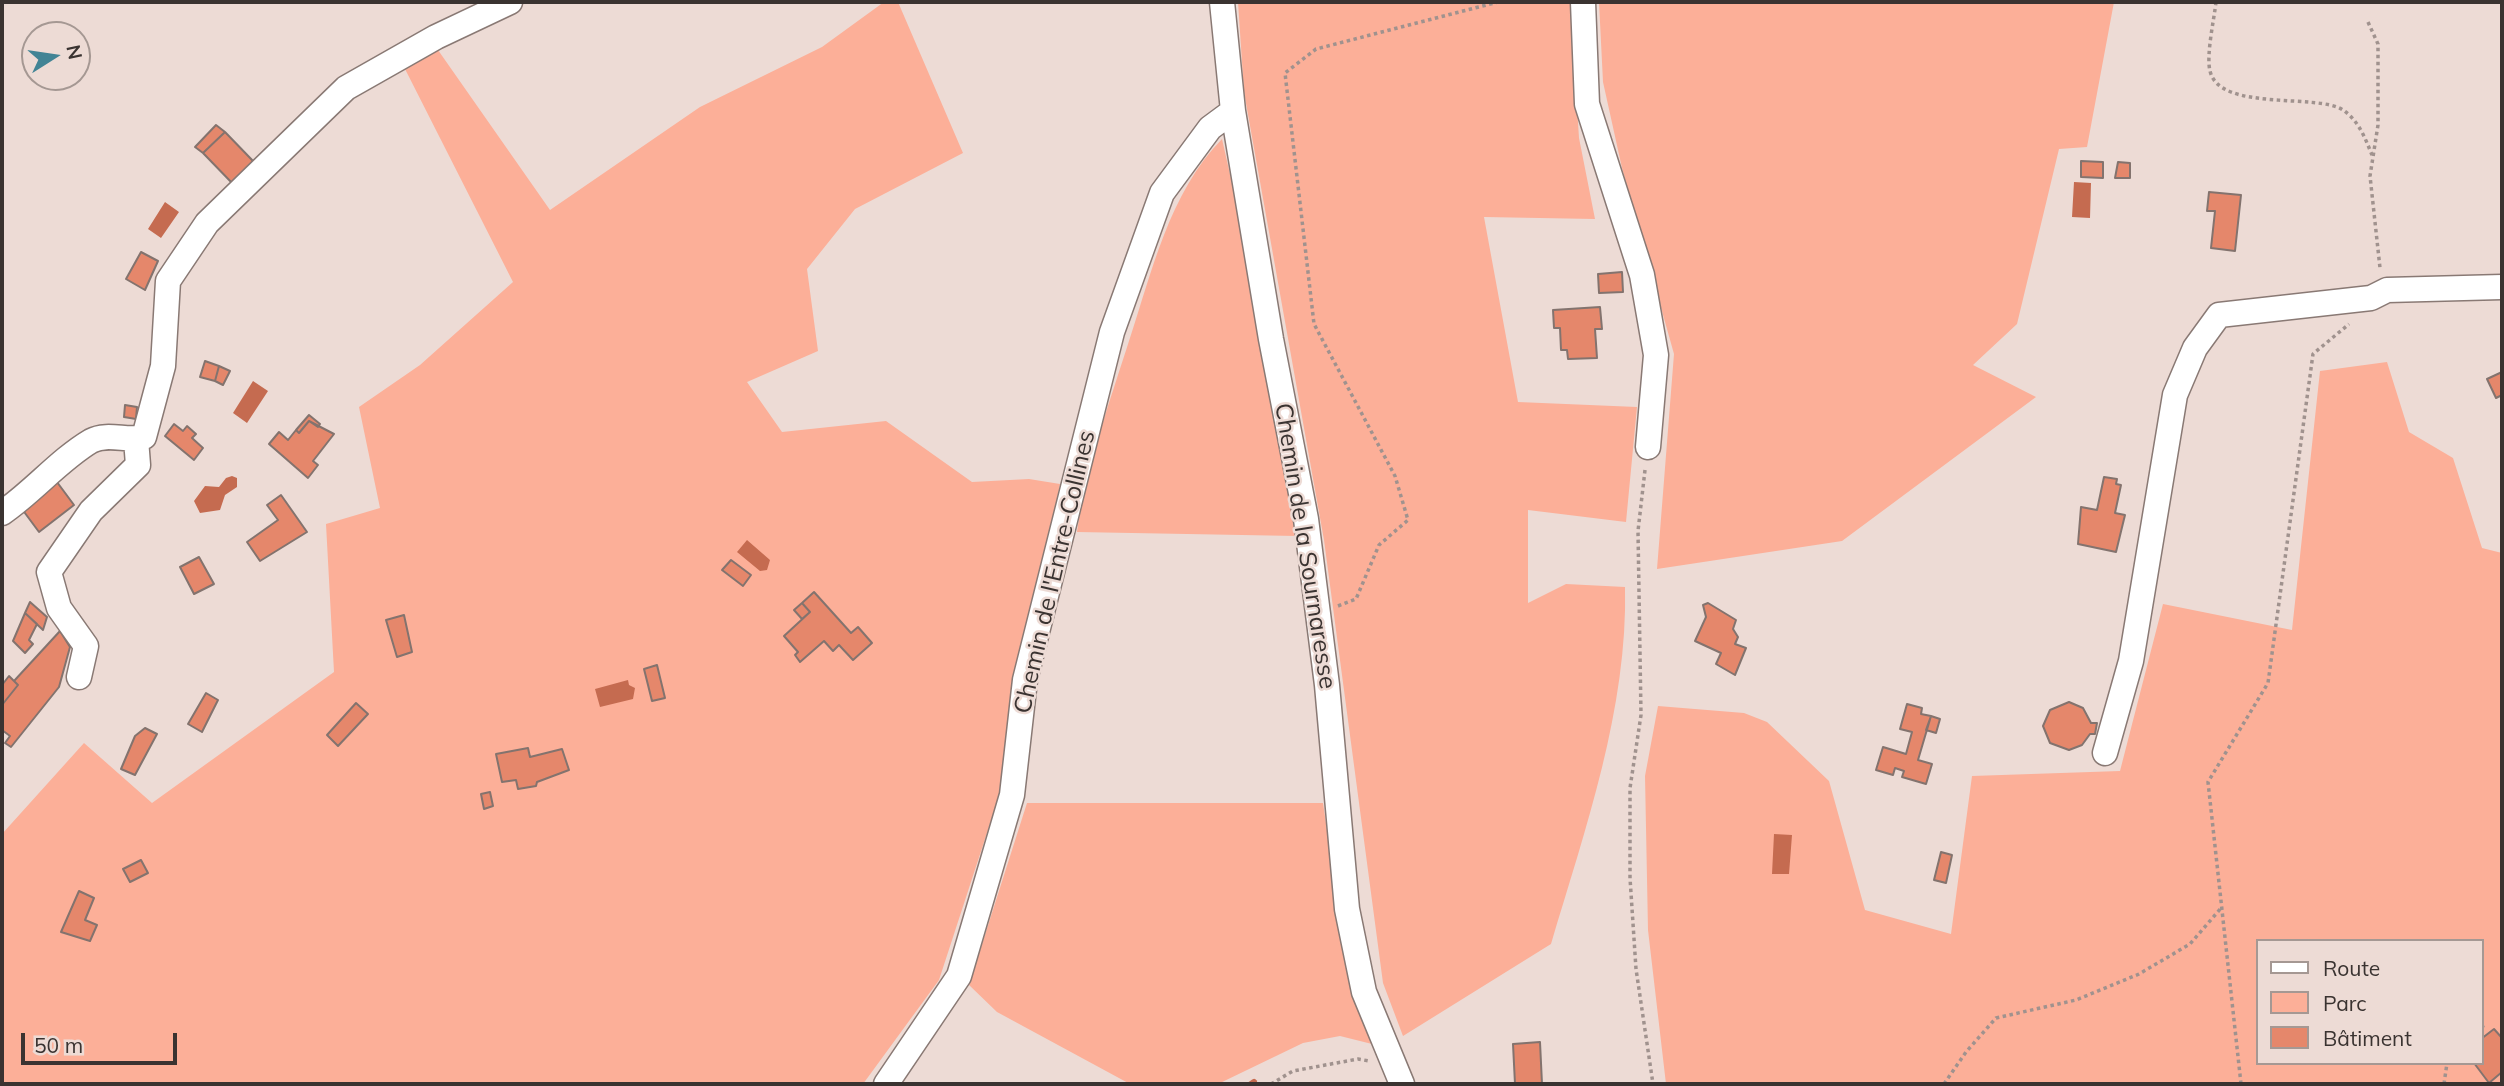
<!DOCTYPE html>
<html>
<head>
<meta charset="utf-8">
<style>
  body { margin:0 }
  #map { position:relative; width:2504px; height:1086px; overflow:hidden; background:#eddbd5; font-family:Mulish,sans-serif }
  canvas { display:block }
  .frame { position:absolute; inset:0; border:4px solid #3a3331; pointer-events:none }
  .legend { position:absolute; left:2256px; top:939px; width:228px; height:126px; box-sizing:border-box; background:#eddbd5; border:2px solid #a59893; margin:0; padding:9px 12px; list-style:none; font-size:21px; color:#3a3331 }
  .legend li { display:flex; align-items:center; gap:14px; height:35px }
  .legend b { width:35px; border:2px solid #a59893 }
  .north { position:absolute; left:21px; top:21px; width:70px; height:70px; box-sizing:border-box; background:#eddbd5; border:2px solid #a59893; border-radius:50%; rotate:78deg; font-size:19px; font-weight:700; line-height:28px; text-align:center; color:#3a3331 }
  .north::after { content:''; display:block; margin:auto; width:24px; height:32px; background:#428495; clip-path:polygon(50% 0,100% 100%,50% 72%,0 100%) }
  .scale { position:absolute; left:21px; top:1033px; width:156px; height:32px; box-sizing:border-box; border:4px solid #3a3331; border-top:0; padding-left:9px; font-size:21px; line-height:24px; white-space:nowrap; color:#3a3331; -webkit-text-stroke:5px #eddbd5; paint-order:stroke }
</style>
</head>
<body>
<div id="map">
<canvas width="2504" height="1086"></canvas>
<div class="frame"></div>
<ul class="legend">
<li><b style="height:9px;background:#fff"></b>Route</li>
<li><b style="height:19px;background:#fcaf98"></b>Parc</li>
<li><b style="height:19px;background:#e5876b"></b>Bâtiment</li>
</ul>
<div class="north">N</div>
<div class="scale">50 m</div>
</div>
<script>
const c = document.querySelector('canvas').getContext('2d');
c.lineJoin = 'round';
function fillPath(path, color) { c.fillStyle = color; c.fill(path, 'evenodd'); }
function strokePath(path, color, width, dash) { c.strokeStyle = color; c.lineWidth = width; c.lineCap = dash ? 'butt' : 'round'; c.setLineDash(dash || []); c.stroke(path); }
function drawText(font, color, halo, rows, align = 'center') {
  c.font = font + ' Mulish,sans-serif'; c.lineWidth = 5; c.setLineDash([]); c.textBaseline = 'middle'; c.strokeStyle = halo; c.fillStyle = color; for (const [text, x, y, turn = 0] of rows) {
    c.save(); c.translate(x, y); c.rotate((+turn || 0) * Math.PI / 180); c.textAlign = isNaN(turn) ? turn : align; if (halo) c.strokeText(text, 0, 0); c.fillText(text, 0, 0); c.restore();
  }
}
fillPath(new Path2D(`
  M884 2H898L963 153 855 209 807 269 818 351 747 382 782 432 886 421 972 482 1029 479 1060 484 999 796 939 980 863 1084H2V834L84 743 152 803 334 672 326 524 380 508 359 407 420 365 513 282 404 67 438 50 550 210 700 107 822 47Z
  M1238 2H1570L1579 138 1595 219 1484 217 1518 402 1637 407 1626 522 1528 510V603L1566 584 1625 587C1628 708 1585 830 1551 944L1403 1036 1383 983 1324 540 1244 92Z
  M1599 2H2114L2087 147 2059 149 2017 324 1973 365 2036 397 1842 541 1657 569 1674 354 1622 168 1603 82Z
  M1222 139 1244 236 1297 536 1077 532C1087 464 1108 407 1129 341 1152 272 1169 193 1222 139Z
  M2387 362 2409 432 2453 458 2482 548 2502 553V1084H1666L1648 930 1645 776 1658 706 1744 713 1767 722 1829 781 1865 910 1951 934 1972 776 2120 771 2163 604 2292 630 2320 371ZM2257 941H2481V1063H2257Z
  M1027 803H1323L1350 986 1372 1044 1340 1036 1303 1043 1218 1084H1130L997 1012 969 985Z`), '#fcaf98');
fillPath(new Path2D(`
  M2074 182 2091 183 2090 218 2072 217Z
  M165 202 179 212 161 238 148 229Z
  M253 381 268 391 247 423 233 413Z
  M232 476 237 478V487L225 495 220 510 200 513 194 501 205 486 219 487 226 478Z
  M747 540 770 560 767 570 760 571 737 552Z
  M628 680 629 685 635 688 633 699 600 707 595 689Z
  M1774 834 1792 835 1789 874H1772Z`), '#c56b50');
strokePath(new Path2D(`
  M1251 1084 1254 1082`), '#c56b50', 6);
const building = new Path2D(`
  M216 125 225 132 203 153 195 147Z
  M225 132 254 162 233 184 203 153Z
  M2081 161 2103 162V178L2081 177Z
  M2118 162 2130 163V178H2115Z
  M2209 192 2241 195 2235 251 2211 248 2215 211H2207Z
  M141 252 158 261 145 290 126 279Z
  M1622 272 1623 292 1599 293 1598 274Z
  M1600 307 1602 329H1595L1597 358 1568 359 1567 350H1561L1560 328H1554L1553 310Z
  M205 361 219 366 215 381 200 377Z
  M219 366 230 371 223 385 215 381Z
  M2502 372V395L2496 398 2487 379Z
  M125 405 137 407 136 419 124 417Z
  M309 415 320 424 318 427 309 421 299 433 296 430Z
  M309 421 334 434 313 461 318 465 308 478 269 444 279 432 288 440 296 430 299 433Z
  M174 424 183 431 187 426 196 434 192 438 203 448 194 460 165 436Z
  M2104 477 2117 479 2116 484 2121 485 2115 513 2125 515 2116 552 2078 544 2081 507 2097 510Z
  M54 478 74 505 39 532 19 505Z
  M281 495 307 532 260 561 247 542 278 520 267 505Z
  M199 557 214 584 194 594 180 567Z
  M731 560 751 575 743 586 722 570Z
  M814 592 851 633 858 627 872 643 853 660 839 645 833 651 824 641 800 662 795 655 798 652 784 636 810 612 802 603Z
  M30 602 47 617 43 630 25 613Z
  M802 603 810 612 802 619 794 610Z
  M1708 603 1736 620 1733 629 1738 637 1735 644 1746 648 1735 675 1716 664 1721 653 1695 641 1706 617 1703 605Z
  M25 613 37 624 29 640 33 644 25 653 13 641Z
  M404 615 412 652 397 657 386 620Z
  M60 631 70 647 59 687 11 747 5 743 10 736 2 730V705L18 685 14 681Z
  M657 665 665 698 652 701 644 669Z
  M9 676 18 685 2 705V685Z
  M206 693 218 700 202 732 188 724Z
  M2069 702 2083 708 2091 723H2097L2095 734H2090L2082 745 2069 750 2050 743 2043 726 2050 710Z
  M356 703 368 714 338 746 327 735Z
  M1907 704 1922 708 1921 714 1931 716 1918 760 1932 764 1926 784 1902 777 1904 771 1895 768 1893 775 1876 770 1883 747 1906 754 1912 732 1900 729Z
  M1931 716 1940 719 1936 733 1926 730Z
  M145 728 157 734 135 775 121 769 135 736Z
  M528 748 530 757 562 749 569 770 537 782 536 786 518 789 516 780 502 782 496 754Z
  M490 792 493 806 484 809 481 794Z
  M1941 852 1952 855 1946 883 1934 880Z
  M141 860 148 873 130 882 123 869Z
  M79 891 94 898 85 920 97 925 90 941 61 932Z
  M2494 1029 2502 1038V1072L2489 1083 2474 1063H2481V1039Z
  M1540 1042 1542 1084H1515L1513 1044Z`);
fillPath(building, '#e5876b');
strokePath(building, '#83736e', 2);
const minor = new Path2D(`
  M1222 2 1233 111 1271 339 1306 519 1327 685 1347 909 1364 992 1402 1084
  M1583 2 1587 104 1642 275 1656 355 1648 447
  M2 513C33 492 59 460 91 441 108 432 128 442 144 437L163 366 168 281 207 223 346 88 436 37 510 2
  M79 677 86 646 59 608 49 572 91 511 138 465 136 439
  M2105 753 2131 661 2175 395 2195 348 2219 315 2371 298 2387 290 2502 287
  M886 1084 959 976 1012 795 1025 680 1112 332 1162 193 1210 128 1233 111`);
strokePath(minor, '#897974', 27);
strokePath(new Path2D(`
  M2216 2C2214 20 2206 55 2210 71 2219 112 2318 93 2343 110 2359 121 2365 138 2372 155
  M2368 22 2378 44V125L2370 176 2380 268
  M1645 470 1638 531 1641 715 1630 788V878L1636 969 1653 1084
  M1338 606 1356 599 1379 545 1408 520 1395 476 1314 324 1285 73 1316 49 1498 2
  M2481 1027 2487 1024
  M1271 1084 1293 1071 1358 1059 1369 1061
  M1944 1084 1966 1052 1996 1018 2076 1000 2139 974 2190 944 2222 907
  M2241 1084 2208 782 2268 683 2313 354 2349 324
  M2444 1084 2447 1063`), '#a0928e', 3.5, [3.5, 3.5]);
strokePath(minor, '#fff', 24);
drawText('24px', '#3a3331', '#eddbd5', [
  ["Chemin de la Sournaresse",1305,546,81],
  ["Chemin de l'Entre-Collines",1055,572,-77]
]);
</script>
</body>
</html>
